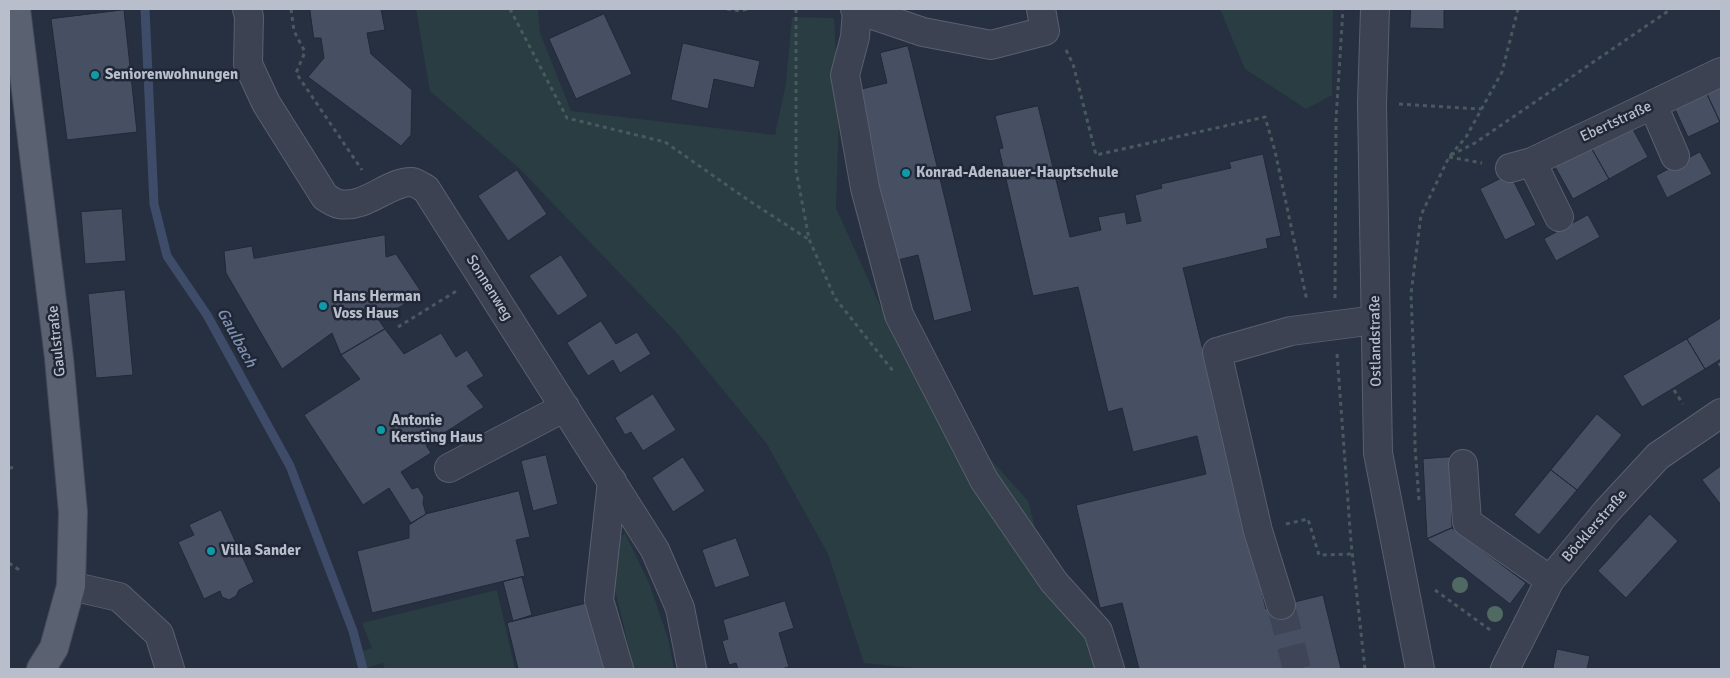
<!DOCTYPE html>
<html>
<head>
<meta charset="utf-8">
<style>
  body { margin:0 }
  #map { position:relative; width:1730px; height:678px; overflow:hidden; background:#273041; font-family:Signika,sans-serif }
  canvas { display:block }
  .frame { position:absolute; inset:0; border:10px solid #b8becb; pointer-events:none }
</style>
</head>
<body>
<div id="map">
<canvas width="1730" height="678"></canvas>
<div class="frame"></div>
</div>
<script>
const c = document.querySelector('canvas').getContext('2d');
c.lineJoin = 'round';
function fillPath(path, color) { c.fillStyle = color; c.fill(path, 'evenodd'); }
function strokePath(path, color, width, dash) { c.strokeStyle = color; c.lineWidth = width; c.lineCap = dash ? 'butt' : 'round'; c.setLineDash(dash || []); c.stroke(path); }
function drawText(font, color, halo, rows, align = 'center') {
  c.font = font + ' Signika,sans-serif'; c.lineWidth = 5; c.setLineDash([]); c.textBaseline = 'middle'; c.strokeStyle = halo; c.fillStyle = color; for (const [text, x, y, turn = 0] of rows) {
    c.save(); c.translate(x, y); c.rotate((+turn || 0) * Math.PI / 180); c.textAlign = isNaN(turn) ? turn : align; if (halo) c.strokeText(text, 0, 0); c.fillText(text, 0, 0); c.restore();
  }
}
fillPath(new Path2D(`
  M416 9H538L540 33 571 111 775 135 786 83 792 17 834 18 839 110 836 208 892 332 967 433 1028 501 1054 600 1091 641 1094 669H924L864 663 828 554 767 444 676 332 519 168 430 91Z
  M1220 9H1333L1332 95 1306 109 1245 69Z
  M625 533 649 583 668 638 674 669H634L607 556 613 544Z
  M497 590 515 669H385L383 663 363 669 358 653 372 648 362 623Z`), '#293d42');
strokePath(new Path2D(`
  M145 9 154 204 167 256 207 315 290 466 353 631 363 669`), '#3e4c69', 9);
const building = new Path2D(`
  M310 9H381L385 30 367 33 371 54 412 90 411 135 401 146 308 77 324 58 321 38H314Z
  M1411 9H1444V29L1410 28Z
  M124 10 137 132 67 140 51 19Z
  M604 14 632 74 576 99 549 39Z
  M683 43 760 61 754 88 714 79 708 109 671 100Z
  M908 46 972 311 934 321 918 255 894 261 853 91 887 83 880 53Z
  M1721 82V122H1720L1705 90Z
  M1705 90 1720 122 1688 137 1673 105Z
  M1038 106 1070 237 1101 230 1098 217 1125 212 1127 224 1141 221 1135 195 1162 188 1161 184 1231 168 1229 162 1263 154 1281 236 1266 239 1268 248 1183 268 1266 609 1323 595 1341 669H1139L1122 603 1100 608 1076 505 1206 474 1197 436 1133 452 1122 408 1108 412 1078 287 1033 296 999 149 1003 148 995 116Z
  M1629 122 1648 157 1609 179 1589 144Z
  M1589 144 1609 179 1573 199 1553 163Z
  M1700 152 1712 174 1667 198 1656 176Z
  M517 170 547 214 508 241 478 196Z
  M1510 174 1536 225 1505 240 1480 189Z
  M122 209 126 261 85 264 81 212Z
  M1588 215 1600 237 1556 261 1544 239Z
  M385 235 386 257 396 254 422 293 379 320 385 329 341 355 332 333 282 369 226 273 224 251 252 246 254 258Z
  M561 255 588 296 558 316 529 276Z
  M125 290 133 375 96 378 88 294Z
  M1721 318V359L1705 369 1687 339Z
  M601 321 616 344 637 332 651 354 620 373 613 360 588 376 567 343Z
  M385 329 404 354 441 333 456 357 467 350 484 376 467 386 484 407 426 445 431 453 401 472 412 489 418 487 424 497 423 503 426 514 411 523 389 488 363 505 304 415 360 379 341 355Z
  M1687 339 1705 369 1642 407 1623 376Z
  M653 394 676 430 643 451 631 432 625 435 615 418Z
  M1597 414 1622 435 1577 490 1551 470Z
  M546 455 558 504 533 511 521 461Z
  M683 457 705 491 673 512 652 478Z
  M1450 457 1452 528 1427 539 1423 459Z
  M1721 466V505L1702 480Z
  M1551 470 1577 490 1539 535 1514 515Z
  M519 491 530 537 516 540 525 576 372 613 357 551 409 538V525L426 514Z
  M221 510 254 582 239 590 236 596 229 600 222 597 220 591 204 599 178 542 194 535 189 525Z
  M1650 514 1678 541 1626 598 1598 571Z
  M1452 528 1526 583 1510 604 1427 539Z
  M736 538 750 576 715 588 702 550Z
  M522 577 532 615 513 621 503 582Z
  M596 601 614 669H518L507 623Z
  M785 601 794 628 779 633 789 667 781 669H738L736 663 729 665 722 641 728 639 723 620Z
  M1557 649 1590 656 1587 669H1553Z`);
fillPath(building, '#475062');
strokePath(building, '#222938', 1);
strokePath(new Path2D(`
  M1281 605 1297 669`), '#3d4556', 28, [28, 14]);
const minor = new Path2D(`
  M247 9 249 17 248 64 266 103 325 197C329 199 334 203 339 204 366 209 389 181 412 182 417 183 422 187 426 189L655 550 680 608 692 669
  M855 9 923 32 991 45 1045 31 1041 9
  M1375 9 1372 104 1378 453 1420 669
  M857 10 855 37 845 75 865 188 899 315 984 480 1054 582 1098 631 1110 669
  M1653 105 1675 156
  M1532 162 1559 217
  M1510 168 1532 162 1721 72
  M1463 464 1467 522 1550 580
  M449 468 565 407
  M612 481 599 600 619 669
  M71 586 119 597 159 634 170 669
  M1281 605 1258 531 1217 352 1291 331 1375 320
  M1505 669 1550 580 1607 511 1658 456 1721 413`);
const major = new Path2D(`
  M16 9 59 358 73 512 71 586 54 648 41 669`);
strokePath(minor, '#59606e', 30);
strokePath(major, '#454b5a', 30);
strokePath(new Path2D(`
  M291 9 294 31 305 52 296 73 362 170
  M510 9 567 118 665 142 748 200 808 239
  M727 9 741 11 747 9
  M796 9V170L809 239 835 298 893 371
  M1066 50 1073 64 1096 155 1265 117 1275 151 1307 301
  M1399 104 1481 109
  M1451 155 1475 143 1671 9
  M1449 157 1482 163
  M1335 298 1336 120 1343 9
  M398 327 458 290
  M1337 354 1351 542 1365 669
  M1719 363 1721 366
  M1674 390 1683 404
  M9 468 17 467
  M1419 500 1415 447 1414 367 1411 294 1421 215 1449 157 1466 137 1502 72 1518 9
  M1286 524 1308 519 1319 555 1352 554
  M9 563 21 571
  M1435 590 1493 632`), '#485a5e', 3, [4, 4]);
strokePath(minor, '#3c4251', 28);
strokePath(major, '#5a6170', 28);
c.fillStyle = '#506a63';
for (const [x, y] of [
  [1460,585],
  [1495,614]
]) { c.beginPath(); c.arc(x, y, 8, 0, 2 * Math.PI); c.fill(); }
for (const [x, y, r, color] of [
  [95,75,5,"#0f9aa8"],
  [906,173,5,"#0f9aa8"],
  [323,306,5,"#0f9aa8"],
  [381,430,5,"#0f9aa8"],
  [211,551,5,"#0f9aa8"]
]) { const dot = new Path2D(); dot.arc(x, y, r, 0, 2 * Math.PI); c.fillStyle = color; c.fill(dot); strokePath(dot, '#202736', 2); }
drawText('bold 15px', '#b8becb', '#202736', [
  ["Seniorenwohnungen",105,75],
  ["Konrad-Adenauer-Hauptschule",916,173],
  ["Hans Herman",333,297],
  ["Voss Haus",333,314],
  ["Antonie",391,421],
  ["Kersting Haus",391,438],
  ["Villa Sander",221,551]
], 'left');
drawText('15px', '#b8becb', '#202736', [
  ["Ebertstraße",1616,122,-25],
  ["Sonnenweg",489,288,58],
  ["Gaulstraße",57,341,-96],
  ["Ostlandstraße",1376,341,-91],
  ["Böcklerstraße",1595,526,-49]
]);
drawText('italic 16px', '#8191b1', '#202736', [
  ["Gaulbach",236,338,61]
]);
</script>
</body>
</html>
